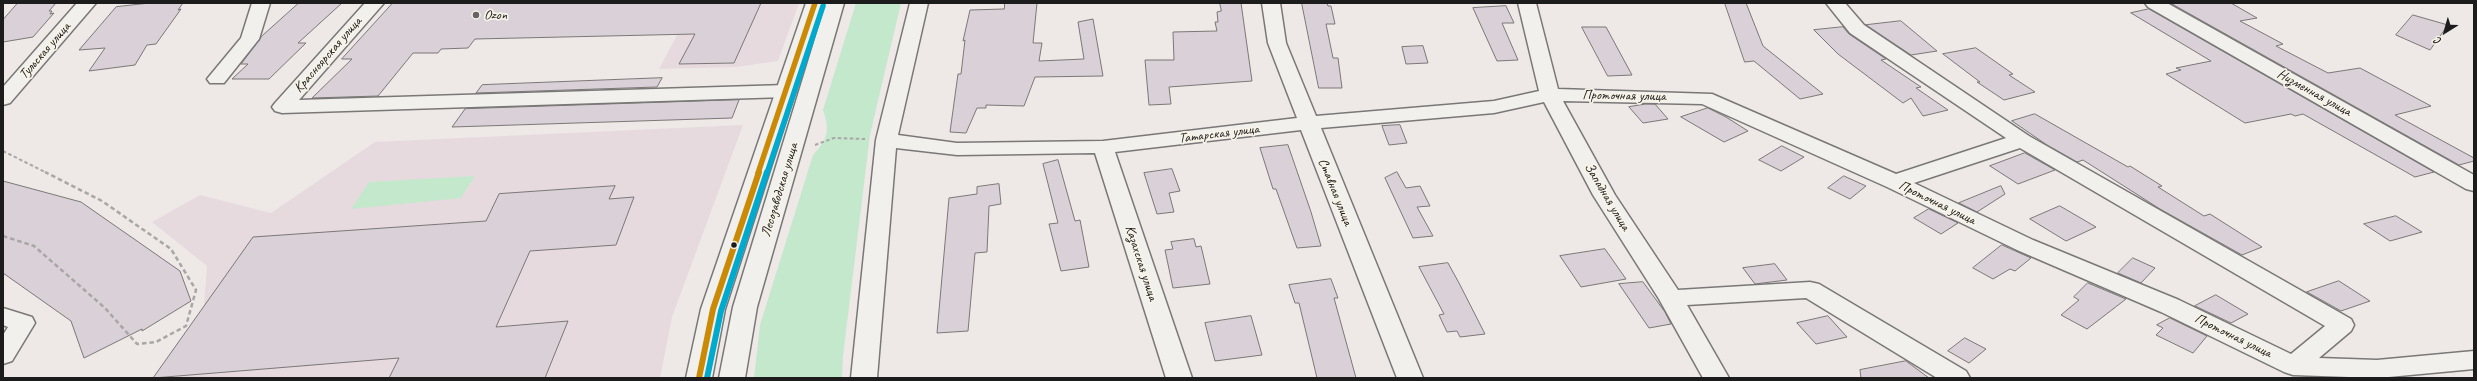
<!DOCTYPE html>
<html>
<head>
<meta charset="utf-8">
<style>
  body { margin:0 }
  #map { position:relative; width:2477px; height:381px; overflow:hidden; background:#eee8e7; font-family:Caveat,sans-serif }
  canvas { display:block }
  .frame { position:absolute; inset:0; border:4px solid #1c1c1c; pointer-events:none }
  .north { position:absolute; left:2425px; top:12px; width:40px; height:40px; -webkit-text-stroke:3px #f7f3e8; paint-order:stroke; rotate:217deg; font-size:11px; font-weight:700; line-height:16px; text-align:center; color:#1c1c1c }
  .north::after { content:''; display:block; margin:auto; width:14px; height:18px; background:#1c1c1c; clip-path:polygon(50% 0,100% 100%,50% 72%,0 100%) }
</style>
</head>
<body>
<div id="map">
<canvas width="2477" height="381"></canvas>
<div class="frame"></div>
<div class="north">С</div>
</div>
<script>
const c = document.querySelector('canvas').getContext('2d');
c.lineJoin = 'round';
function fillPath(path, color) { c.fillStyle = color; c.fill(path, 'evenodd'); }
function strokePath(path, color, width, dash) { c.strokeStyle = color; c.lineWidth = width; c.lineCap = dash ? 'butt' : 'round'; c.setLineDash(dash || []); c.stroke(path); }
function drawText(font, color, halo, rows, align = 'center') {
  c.font = font + ' Caveat,sans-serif'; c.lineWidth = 3.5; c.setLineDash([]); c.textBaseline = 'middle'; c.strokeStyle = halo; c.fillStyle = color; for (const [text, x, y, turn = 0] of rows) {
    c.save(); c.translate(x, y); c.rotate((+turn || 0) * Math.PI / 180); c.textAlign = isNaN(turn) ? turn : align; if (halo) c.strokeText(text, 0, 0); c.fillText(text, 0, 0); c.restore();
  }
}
fillPath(new Path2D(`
  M694 3H799L778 61 736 67 659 69Z
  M743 125 672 317 660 378H177L203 319 207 266 152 222 200 195 271 213 375 142Z`), '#e7dadf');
fillPath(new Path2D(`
  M856 3H901L870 135 843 356 842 378H754L760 325 813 155C828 139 830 130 823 110Z
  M475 176 461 198 351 209 369 182Z`), '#c4e8cc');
const building = new Path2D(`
  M18 3H56L49 11H52L50 14 54 13 33 37 3 42V20Z
  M150 3H183L178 10 181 9 156 44 147 45 135 65 89 71 105 48 79 50 116 7Z
  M299 3H342L298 43H306L269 79H232L248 64H241L262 36Z
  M393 3H761L734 63 679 64 695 34 475 39 468 48 441 49 438 53H413L378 96 312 98 352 59H342Z
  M1005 3H1037L1033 43H1042L1039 61 1084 59 1078 22 1093 19 1103 76 1035 77 1024 106 986 105V108H977L966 133 950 132 958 74H961L965 40 963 41 970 10 1004 9Z
  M1220 3H1241L1252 81 1169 87 1171 104 1149 105 1145 60H1174L1173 32 1217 31 1215 22H1218L1217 12 1221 11Z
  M1302 3H1327L1328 6H1331L1335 24H1326L1333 58H1338L1342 88H1319Z
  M1725 3H1746L1763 46 1823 94 1800 99 1754 61 1745 62Z
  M2176 3H2231L2257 18 2240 21 2283 44 2276 46 2328 73 2360 68 2431 106 2395 115 2474 158V161L2459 165 2172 4Z
  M1506 6 1514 23H1502L1518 60 1497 61 1473 8Z
  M2149 9 2434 172 2415 177 2303 114 2295 116 2291 114 2245 123 2166 74 2181 70 2176 68 2211 61 2131 13Z
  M2413 15 2448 25 2430 50 2396 35Z
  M1901 21 1937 51 1911 55 1866 25Z
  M1582 27H1606L1632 75 1608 76Z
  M1843 27 1849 34 1886 59 1881 60 1921 87 1916 88 1948 110 1923 116 1911 98 1903 103 1838 54 1814 30Z
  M1423 46 1428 63 1406 64 1402 47Z
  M1976 48 2013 74 2009 75 2035 92 2004 100 1977 82H1980L1943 54Z
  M662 78 657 87 476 93 482 85Z
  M739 100 732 118 452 127 465 109Z
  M1646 104H1655L1668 119 1643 123 1629 107Z
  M1708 108 1726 117 1748 131 1724 142 1681 117Z
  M2035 114 2128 167 2130 166 2162 186 2158 187 2204 216 2210 214 2262 247 2242 255 2160 209 2083 160 2077 162 2047 145 2012 121Z
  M1400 125 1407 143 1389 145 1382 126Z
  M1288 145 1311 212 1321 246 1297 248 1276 189H1273L1260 148Z
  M1782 146 1804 157 1781 171 1759 160Z
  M2025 153 2055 170 2018 184 1990 166Z
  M1058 160 1075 221 1080 220 1089 267 1061 271 1049 224 1058 223 1043 164Z
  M1172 169 1180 191 1169 193 1174 212 1157 214 1144 173Z
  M1397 172 1406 188 1420 186 1430 206 1417 207 1433 236 1413 238 1385 178Z
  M1844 176 1866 186 1850 199 1828 188Z
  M3 181 81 202 180 271 191 301 142 331V329L84 358 71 321 3 273Z
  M999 184 1001 204 989 206 987 252 975 253 968 331 937 333 949 198 977 194V187Z
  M615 186 609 199 634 197 616 245 530 251 496 327 568 321 545 378H389L399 358 153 378 253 237 486 221 499 194Z
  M2001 186 2005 194 1977 212 1959 203Z
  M2060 206 2096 227 2066 241 2030 219Z
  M1929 209 1958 223 1941 234 1914 218Z
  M2396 216 2422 232 2390 241 2364 224Z
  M1194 239 1196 247 1201 246 1210 284 1173 288 1165 250 1173 249 1171 242Z
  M2002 245 2031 258 2015 271 2010 269 1993 279 1973 268Z
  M1605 249 1626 279 1581 287 1560 256Z
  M2133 258 2155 268 2141 283 2118 273Z
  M1448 263 1459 283 1485 334 1460 337 1457 331 1447 332 1439 315 1444 314 1419 267Z
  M1775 264 1787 280 1755 284 1743 268Z
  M1331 279 1338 298H1334L1356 378H1317L1299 303H1295L1289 285Z
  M2339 281 2370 301 2341 311 2307 292Z
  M1643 282 1665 312 1671 324 1649 328 1619 284Z
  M2088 283 2126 299 2087 329 2061 315 2079 300 2074 297Z
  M2216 295 2248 314 2231 323 2195 306Z
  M1251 316 1262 355 1215 361 1205 323Z
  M1828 316 1847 337 1816 344 1797 323Z
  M2170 318 2207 336 2193 353 2156 335 2163 328 2157 325Z
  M1965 338 1986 349 1969 363 1948 351Z
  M1906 361 1929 378H1861L1860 370Z`);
fillPath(building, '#dad0d7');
strokePath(building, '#7a7877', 1);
const minor = new Path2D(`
  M77 3H96L10 103 3 105V87Z
  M252 3H270L259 39 224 83H210L207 79 241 38Z
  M365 3H384L299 100 786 85 793 87 796 91 793 95 786 97 282 113 275 111 272 107 275 103Z
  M910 3H928L898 135 957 143 1103 141 1297 118 1268 43 1262 3H1280L1286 43 1316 116 1494 101 1539 91 1518 3H1536L1558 89 1712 94 1896 174 2006 138 1850 33 1826 3H1845L1864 25 2029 136 2351 319 2354 325 2351 331 2319 358 2377 360 2474 351V369L2378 378 2293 375 2284 372 2161 312 2017 250 1887 187 1702 104 1563 101 1615 195 1678 290 1810 282 1819 284 1966 371 1970 378H1937L1806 298 1687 305 1729 378H1703L1659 299 1593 195 1544 102 1494 113 1321 128 1423 378H1397L1301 130 1115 152 1192 378H1166L1095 153 957 155 896 148 877 378H851L876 140ZM2020 148 2325 326 2291 354 2179 300 2033 240 1914 183Z
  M2145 3H2167L2474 175V191L2466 189 2148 7Z
  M3 308 32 317 35 323 12 361 3 364V335L8 327 3 325Z`);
const major = new Path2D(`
  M806 3H824L725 309 712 378H686L701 309Z
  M826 3H844L757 307 745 378H719L733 307Z`);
strokePath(minor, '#7a7877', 3);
strokePath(major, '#7a7877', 3);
strokePath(new Path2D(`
  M815 145 834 138 865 139
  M3 151 47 173`), '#a8a7a5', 2, [3.5, 2.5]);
strokePath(new Path2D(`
  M3 236 34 246 105 308 137 344 156 342 186 326 196 290 171 249 102 201 45 172`), '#a8a7a5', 2.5, [4.5, 3]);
fillPath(minor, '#f1f0ec');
fillPath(major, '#f1f0ec');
strokePath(new Path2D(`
  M758 173 815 3`), '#cb8a06', 5.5);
strokePath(new Path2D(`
  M699 378 713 309 759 172`), '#cb8a06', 6);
strokePath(new Path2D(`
  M767 173 823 6`), '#00a9ce', 5.5);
strokePath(new Path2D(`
  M707 378 721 311 767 172`), '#00a9ce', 6);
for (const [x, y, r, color] of [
  [476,15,4,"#666363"],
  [734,245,3.5,"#1c1c1c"]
]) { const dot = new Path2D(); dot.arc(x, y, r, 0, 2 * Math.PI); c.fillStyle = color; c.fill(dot); strokePath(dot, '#f7f3e8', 1.5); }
drawText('14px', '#1c1c1c', '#f7f3e8', [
  ["Ozon",484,15]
], 'left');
drawText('14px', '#1c1c1c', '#f7f3e8', [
  ["Тульская улица",45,51,-49],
  ["Красноярская улица",328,55,-49],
  ["Низменная улица",2314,93,29],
  ["Проточная улица",1624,96,1],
  ["Татарская улица",1219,134,-7],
  ["Лесозаводская улица",780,190,-73],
  ["Ставная улица",1335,192,68],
  ["Западная улица",1607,197,59],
  ["Проточная улица",1937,203,26],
  ["Казахская улица",1141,263,72],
  ["Проточная улица",2233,336,26]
]);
</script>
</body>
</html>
